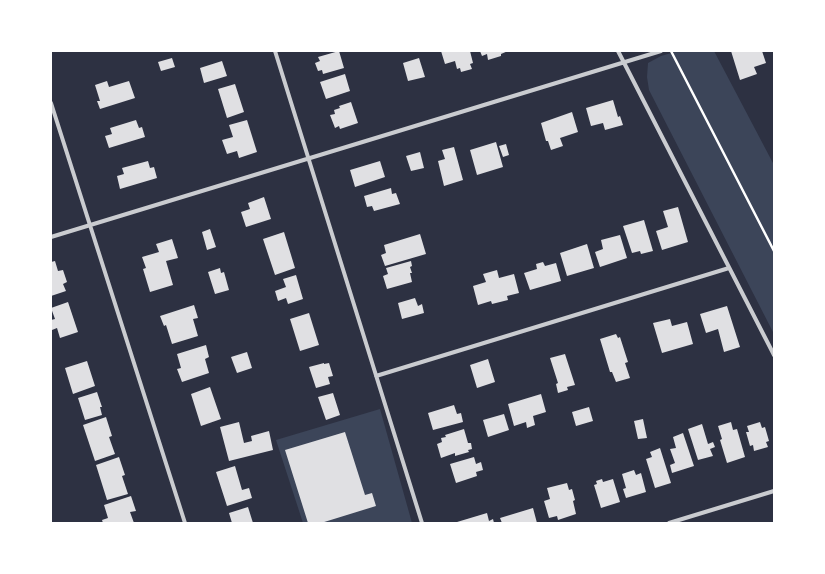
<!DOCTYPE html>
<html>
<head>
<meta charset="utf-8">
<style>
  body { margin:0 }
  #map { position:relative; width:825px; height:574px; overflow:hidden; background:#2d3142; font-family:"Exo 2",sans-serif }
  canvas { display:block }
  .frame { position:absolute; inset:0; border:52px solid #fff; pointer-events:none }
</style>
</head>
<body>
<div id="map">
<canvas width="825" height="574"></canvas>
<div class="frame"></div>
</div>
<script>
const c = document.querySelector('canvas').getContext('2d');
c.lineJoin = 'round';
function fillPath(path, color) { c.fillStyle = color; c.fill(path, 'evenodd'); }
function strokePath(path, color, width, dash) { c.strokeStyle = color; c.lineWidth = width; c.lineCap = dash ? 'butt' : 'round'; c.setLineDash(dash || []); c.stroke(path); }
fillPath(new Path2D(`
  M678 51H714L774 165V334L649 90 647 77 648 63 661 56Z
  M380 409 412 523H303L276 440Z`), '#3c4559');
fillPath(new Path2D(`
  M339 51 344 68 323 74 322 70 318 71 315 63 320 61 318 57Z
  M441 51H470L473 63 470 64 472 69 461 72 460 68 457 69 455 61 445 64Z
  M480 51H508L501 54V56L488 60 487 54 482 56Z
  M731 51H762L766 63 754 67 757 74 740 80Z
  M172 58 175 67 161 71 158 62Z
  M419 58 425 77 408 81 403 63Z
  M222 61 227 76 204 83 200 68Z
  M345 74 350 91 326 99 320 82Z
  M107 81 109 87 129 81 135 98 100 109 97 101H100L95 85Z
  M235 84 244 112 227 118 218 89Z
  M613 100 618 117 620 116 623 125 605 130 603 123 591 126 586 108Z
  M351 102 358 123 340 129 339 126 335 128 330 115 335 114 334 110 340 108 339 106Z
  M572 112 578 132 560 138 563 146 551 150 548 141H546L541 123Z
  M136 120 139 128 142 127 145 137 109 148 105 136 112 134 110 128Z
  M247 120 257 152 239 158 237 151 227 154 222 140 233 137 229 125Z
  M496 142 503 167 477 175 470 150Z
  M506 144 509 155 503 157 499 146Z
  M454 147 463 180 444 186 438 161 445 159 442 150Z
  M420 152 424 168 411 171 406 156Z
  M148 161 150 168 154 167 157 178 120 189 117 176 124 174 122 168Z
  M380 161 385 177 355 187 350 170Z
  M391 188 392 194 396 193 400 204 374 211 372 206 367 207 364 196Z
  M264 197 271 219 246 227 241 212 250 209 248 203Z
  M678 207 688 242 662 250 656 231 668 227 663 211Z
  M644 220 653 251 641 254 640 251 632 253 623 226Z
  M210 229 216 247 207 250 202 232Z
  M284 232 295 268 275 275 263 239Z
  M420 234 426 254 385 266 381 255 386 253 384 245Z
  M620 235 627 258 600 267 595 252 603 249 601 240Z
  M172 239 178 258 166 261 173 285 150 292 143 269 146 268 142 257 159 252 156 244Z
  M587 244 594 268 567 276 560 253Z
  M55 261 58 271 63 270 67 282 63 284 66 291 51 296V262Z
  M411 261 412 266 410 267 412 273H410L412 282 387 289 383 276 388 274 386 268Z
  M543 262 545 266 556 263 561 281 530 290 524 273 537 269 536 264Z
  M220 268 221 273 224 272 229 290 215 294 208 272Z
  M497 270 499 278 514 274 519 293 507 296 508 300 492 304 491 301 478 305 473 286 486 282 483 274Z
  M296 275 303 299 288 304 286 298 278 301 275 291 286 287 283 279Z
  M415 298 418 306 422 304 424 313 402 319 398 303Z
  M68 302 78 332 60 338 57 328 52 330 51 326V320L55 319 51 308Z
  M194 305 198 318 193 319 198 336 172 344 166 325 164 326 160 316Z
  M727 306 740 347 724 352 718 329 706 333 700 314Z
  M309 313 319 345 300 351 290 319Z
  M670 319 672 326 687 322 693 344 662 353 653 323Z
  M616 334 618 338 620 337 628 362 625 363 630 378 616 382 612 372H610L600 339Z
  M206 345 209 357 205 359 209 373 182 382 177 369 181 368 177 354Z
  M247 352 252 368 237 373 231 357Z
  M565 354 575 385 567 387 568 390 558 393 556 384 558 383 550 358Z
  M488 359 495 382 477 388 470 365Z
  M87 361 95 386 73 394 65 368Z
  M324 363V364L329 363 333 376 328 377 330 384 316 388 309 367Z
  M210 387 221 419 201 426 191 394Z
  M97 392 102 407H100L102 415 85 420 78 398Z
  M333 393 340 415 326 420 318 397Z
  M541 394 546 412 533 416 535 425 527 428 526 422 514 426 508 404Z
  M454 405 457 414 461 413 463 422 433 430 428 413Z
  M589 407 593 421 576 426 572 412Z
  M504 414 509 430 488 437 483 420Z
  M106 417 112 436 109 437 115 454 95 461 83 425Z
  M643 419 647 438 638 439 634 421Z
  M239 422 244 443 252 441 251 436 269 431 273 450 229 461 220 427Z
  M731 422 733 430 737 429 745 457 727 463 720 440 722 439 718 426Z
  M760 422 762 428 765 427 769 441 766 442 768 447 754 451 753 445 750 446 746 432H749L747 426Z
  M702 424 708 444 713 442 715 447 710 449 713 456 698 460 688 429Z
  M464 429 468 443H471L472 449 468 450 469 452 455 456V453L441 458 437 444 442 442 441 438 446 437 445 435Z
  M345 432 365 495 372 493 376 506 321 523H308L285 450Z
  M683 433 694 466 672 473 670 465 675 463 670 449 676 448 673 437Z
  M660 448 671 483 655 488 646 459 652 457 650 452Z
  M119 457 125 475 122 476 128 494 107 500 96 465Z
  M474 457 476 464 481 462 483 470 476 472 477 476 456 483 450 464Z
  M235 466 242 490 249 488 252 498 227 506 216 472Z
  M634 470 636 475 641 473 646 492 626 498 623 489 626 488 622 474Z
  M602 479 603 482 613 479 620 502 601 508 594 485 597 484 596 481Z
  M567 483 569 490 572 489 575 500 573 501 576 514 558 520 557 516 549 518 544 501 550 499 547 488Z
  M131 496 136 511 130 512 134 523H103L102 520 108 518 104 505Z
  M248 507 253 523H232L229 513Z
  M533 508 537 523H502L500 518Z
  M487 513 489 521 493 519 494 523H458L457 522Z`), '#e0e0e3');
strokePath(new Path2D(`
  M671 51 774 251`), '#fff', 2.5);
strokePath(new Path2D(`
  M275 51 422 523
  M618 51 774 355
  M51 103 185 523
  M51 237 661 51
  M376 376 729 268
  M669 523 774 491`), '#caccd0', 4);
</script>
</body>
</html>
